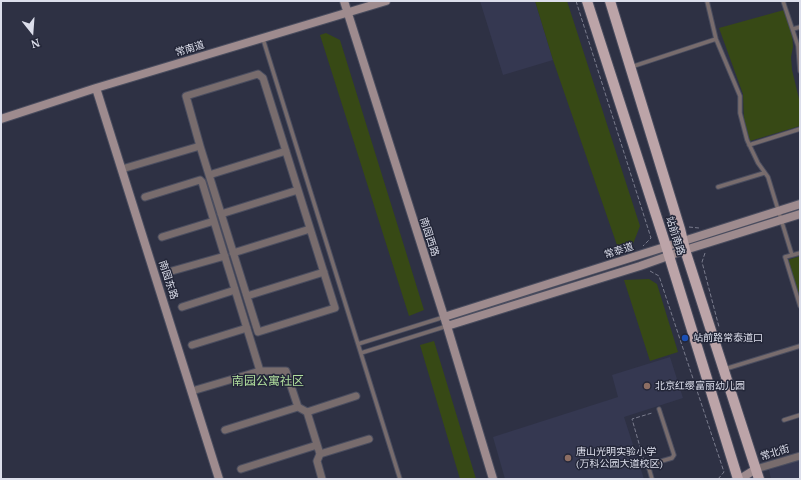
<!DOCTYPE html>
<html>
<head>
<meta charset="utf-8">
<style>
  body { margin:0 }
  #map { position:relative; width:801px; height:480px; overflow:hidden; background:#2e3144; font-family:"PT Serif",serif }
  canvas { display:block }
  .frame { position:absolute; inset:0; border:2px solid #dcdeeb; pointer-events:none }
  .north { position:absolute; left:12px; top:12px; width:40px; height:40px; -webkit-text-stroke:3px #242739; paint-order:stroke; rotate:163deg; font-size:11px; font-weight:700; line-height:16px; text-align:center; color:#dcdeeb }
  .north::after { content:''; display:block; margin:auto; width:14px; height:18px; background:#dcdeeb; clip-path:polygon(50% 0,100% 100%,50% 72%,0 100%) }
</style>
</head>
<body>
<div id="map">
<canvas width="801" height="480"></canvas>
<div class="frame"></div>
<div class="north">N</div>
</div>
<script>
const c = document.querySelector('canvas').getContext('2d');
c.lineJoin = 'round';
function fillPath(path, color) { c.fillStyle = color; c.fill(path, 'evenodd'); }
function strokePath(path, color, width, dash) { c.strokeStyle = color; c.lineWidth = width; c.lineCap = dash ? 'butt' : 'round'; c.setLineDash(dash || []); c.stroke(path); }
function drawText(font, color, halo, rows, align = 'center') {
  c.font = font + ' "PT Serif","Noto Sans SC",serif'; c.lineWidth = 3; c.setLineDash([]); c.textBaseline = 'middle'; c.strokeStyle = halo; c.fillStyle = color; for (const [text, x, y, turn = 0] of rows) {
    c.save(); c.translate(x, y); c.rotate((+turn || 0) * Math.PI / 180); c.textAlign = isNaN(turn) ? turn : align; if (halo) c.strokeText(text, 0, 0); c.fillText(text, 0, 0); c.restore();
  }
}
fillPath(new Path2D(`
  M480 1H535L553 60 503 75Z
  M670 357 683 398 624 417 644 479H505L493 437 618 397 612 375Z
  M800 460V479H771L769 470Z`), '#353851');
fillPath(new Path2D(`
  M535 1H567L640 226 631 249 619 251 553 60Z
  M784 10 792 32 793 47 791 57 792 70 800 103V126L750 141 744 120 743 94 719 28Z
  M326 33 340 40 424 310 409 316 320 35Z
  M800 256V298L788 260Z
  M649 279 657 284 678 352 650 361 624 280Z
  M434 341 476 479H460L420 345Z`), '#374915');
const lane = new Path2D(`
  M707 1 716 39 740 96V113L747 140 758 163 768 177 792 255
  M783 1 798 46 800 71
  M793 29 800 27
  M263 39 400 479
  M631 67 716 39
  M749 145 800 129
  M718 187 764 173
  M800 253 785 257 800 306
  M358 344 444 317
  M361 353 447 326
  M725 369 800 346
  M784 420 800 415
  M652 479 648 465 672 458 674 455 659 409`);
const street = new Path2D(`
  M122 169 200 146 258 332 335 308 263 78 258 74 186 96 200 146
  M209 175 286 151
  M145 197 200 180 202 182 260 371H286L298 407 307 412 320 454
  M221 214 298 190
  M162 237 214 221
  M233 253 310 229
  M172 271 225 256
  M247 296 324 272
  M182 307 235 290
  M192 345 247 328
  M192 391 260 371
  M307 412 356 396
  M225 430 298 407
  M241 469 317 445
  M756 469 800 456
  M322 479 317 461 320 454 369 439`);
const secondary = new Path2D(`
  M344 1 447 326 493 479
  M96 88 219 479
  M1 119 96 88 386 1
  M444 317 800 204
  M447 326 640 266 685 250 800 214
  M740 479 756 469`);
const primary = new Path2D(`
  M587 1 666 246 738 479
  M610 1 680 229 685 250 759 479`);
strokePath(lane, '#4a4d5f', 5.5);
strokePath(street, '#4a4d5f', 9);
strokePath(secondary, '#4a4d5f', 10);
strokePath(primary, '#4a4d5f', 12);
strokePath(new Path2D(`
  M576 1 651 238 643 246
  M689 227 699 228
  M705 253 702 262 719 327
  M650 271 659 276 724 472 718 479
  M644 461 632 419 652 413`), '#7a7c8d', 1, [4, 2]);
strokePath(lane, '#786c6d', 3.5);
strokePath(street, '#786c6d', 7);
strokePath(secondary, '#9e8b8e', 8);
strokePath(primary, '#bca4a8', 10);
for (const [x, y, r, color] of [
  [685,338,4,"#1a4fb4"],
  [647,386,4,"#8d6e63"],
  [568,458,4,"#8d6e63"]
]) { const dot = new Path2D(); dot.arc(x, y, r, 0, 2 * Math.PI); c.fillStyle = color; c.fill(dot); strokePath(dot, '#242739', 1.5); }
drawText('10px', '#dcdeeb', '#242739', [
  ["常南道",190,49,-17],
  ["站前南路",675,236,72],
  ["南园西路",429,237,72],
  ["常泰道",619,251,-18],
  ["南园东路",168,280,72],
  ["常北街",775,453,-17]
]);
drawText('10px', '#dcdeeb', '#242739', [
  ["站前路常泰道口",693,338],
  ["北京红缨富丽幼儿园",655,386],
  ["唐山光明实验小学",576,452],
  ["(万科公园大道校区)",576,464]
], 'left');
drawText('12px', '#b1df9e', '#242739', [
  ["南园公寓社区",268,382]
]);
</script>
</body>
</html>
